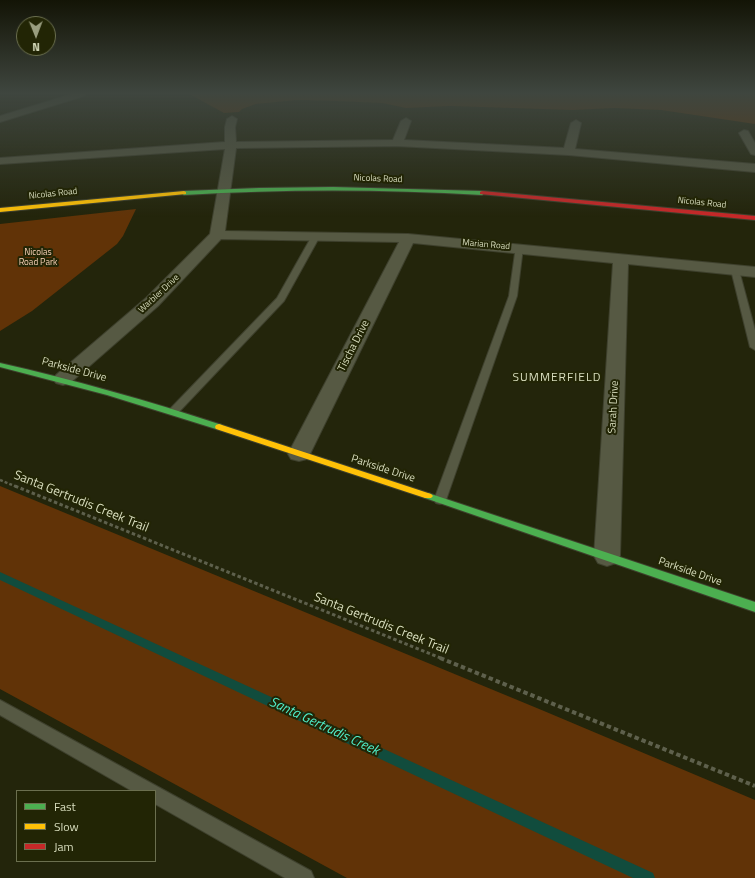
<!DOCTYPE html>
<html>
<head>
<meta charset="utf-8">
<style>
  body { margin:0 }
  #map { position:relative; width:755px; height:878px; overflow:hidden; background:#23250b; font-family:"Titillium Web",sans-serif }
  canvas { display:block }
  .legend { position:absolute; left:16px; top:790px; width:140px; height:72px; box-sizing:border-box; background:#222505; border:1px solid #6b6f4f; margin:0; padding:5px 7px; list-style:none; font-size:12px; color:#d8ddbe }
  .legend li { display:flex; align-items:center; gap:8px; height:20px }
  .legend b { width:20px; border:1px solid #6b6f4f }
  .north { position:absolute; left:16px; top:16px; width:40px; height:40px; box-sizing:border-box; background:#222505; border:1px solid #6b6f4f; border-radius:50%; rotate:179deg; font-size:11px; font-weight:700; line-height:16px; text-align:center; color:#d8ddbe }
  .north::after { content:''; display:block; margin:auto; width:14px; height:18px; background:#999d7f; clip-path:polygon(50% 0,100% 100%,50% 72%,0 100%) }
</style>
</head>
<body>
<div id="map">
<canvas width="755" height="878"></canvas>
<ul class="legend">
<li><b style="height:5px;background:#4caf50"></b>Fast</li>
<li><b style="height:5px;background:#ffc107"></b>Slow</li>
<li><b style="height:5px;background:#c62828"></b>Jam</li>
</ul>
<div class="north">N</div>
</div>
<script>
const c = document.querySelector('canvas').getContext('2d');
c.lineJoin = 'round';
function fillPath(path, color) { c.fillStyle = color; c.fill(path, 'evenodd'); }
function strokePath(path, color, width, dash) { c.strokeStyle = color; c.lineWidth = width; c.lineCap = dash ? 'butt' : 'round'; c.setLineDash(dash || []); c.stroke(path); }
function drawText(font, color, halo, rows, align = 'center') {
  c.font = font + ' "Titillium Web",sans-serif'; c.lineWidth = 4; c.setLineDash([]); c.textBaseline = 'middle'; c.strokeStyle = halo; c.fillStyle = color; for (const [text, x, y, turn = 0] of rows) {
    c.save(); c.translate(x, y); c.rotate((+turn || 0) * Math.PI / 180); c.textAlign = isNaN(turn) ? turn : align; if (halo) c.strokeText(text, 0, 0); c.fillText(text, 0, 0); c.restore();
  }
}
fillPath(new Path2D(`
  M189 94H755V124L661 110 614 108 573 110 450 106 406 108 382 103 336 101 297 100 256 104 242 109 239 112 224 113Z
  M136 209 123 236 117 244 32 311 0 331V224Z
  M0 486 544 711 755 800V878H347L0 689Z`), '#613307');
fillPath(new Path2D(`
  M0 572 653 873 655 878H633L0 580Z`), '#114c3d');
const lane = new Path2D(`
  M313 234H319L320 236 284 301 177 414H169L168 412 169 410 277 298Z
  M516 246H522L523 248 517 296 446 500 444 503 440 504 436 503 434 500 509 296Z
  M732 268H735L739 270 755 330V350L750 347 731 270Z
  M0 700 311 871 314 878H285L155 804V791H132L0 715Z`);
const street = new Path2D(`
  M72 94H86L84 96 0 122V116Z
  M232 116 237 119 235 127 236 142 393 140 401 121 406 118 411 121 404 140 564 148 571 123 576 120 581 123 575 149 755 164V172L569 155 397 146 236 148 225 231 408 234 755 267V277L628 264 620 556 616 563 607 566 598 563 594 556 613 263 413 243 310 454 307 459 299 461 291 459 288 454 399 242 221 239 158 306 70 383 63 385 56 383 53 379 56 375 146 298 210 234 225 149 0 164V158L225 142V127L227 119Z
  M744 130 748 131 755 143V155L751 154 739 133Z`);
const fast = new Path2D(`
  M333 187 482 191 485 193 482 195C382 189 283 189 184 195L181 193 184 191 259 188Z
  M0 363C75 380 149 401 222 425L223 427 222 429H216L107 395 0 367Z
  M428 493 755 602V612L425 498 423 496 425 494Z`);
const slow = new Path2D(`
  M184 191 186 192V194L0 212V208Z
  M219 424 431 494 433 496 431 498H425L216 429 215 427 216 425Z`);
const jam = new Path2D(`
  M482 191 755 216V220L480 194V192Z`);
strokePath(lane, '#3e402d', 2);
strokePath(street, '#3e402d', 2);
strokePath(fast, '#3e402d', 2);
strokePath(slow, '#3e402d', 2);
strokePath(jam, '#3e402d', 2);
strokePath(new Path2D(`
  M0 480 17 487`), '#5e604c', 2.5, [3, 2]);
strokePath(new Path2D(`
  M15 486 443 659`), '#5e604c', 3, [3.5, 2.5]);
strokePath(new Path2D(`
  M440 658 755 786`), '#5e604c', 4, [4.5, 3]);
fillPath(lane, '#565943');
fillPath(street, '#565943');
fillPath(fast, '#4caf50');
fillPath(slow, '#ffc107');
fillPath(jam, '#c62828');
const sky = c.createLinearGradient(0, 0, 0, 217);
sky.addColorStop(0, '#131406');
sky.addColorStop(0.43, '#3f463f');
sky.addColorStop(1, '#3f463f00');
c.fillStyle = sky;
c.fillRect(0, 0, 755, 217);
drawText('9px', '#d8ddbe', '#222505', [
  ["Nicolas Road",378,179,2],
  ["Nicolas Road",53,194,-6],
  ["Nicolas Road",702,203,6],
  ["Marian Road",486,245,5],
  ["Warbler Drive",159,294,-43]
]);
drawText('9px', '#fcd4bb', '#222505', [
  ["Nicolas",38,253],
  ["Road Park",38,263]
]);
drawText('11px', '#d8ddbe', '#222505', [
  ["Tischa Drive",354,346,-63],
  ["Parkside Drive",74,370,15],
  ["Sarah Drive",614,407,-87],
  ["Parkside Drive",383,469,18],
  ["Parkside Drive",690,572,19]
]);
c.letterSpacing = '1px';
drawText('12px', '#d8ddbe', '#222505', [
  ["SUMMERFIELD",557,378]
]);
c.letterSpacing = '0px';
drawText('13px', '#d8ddbe', '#222505', [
  ["Santa Gertrudis Creek Trail",81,502,22],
  ["Santa Gertrudis Creek Trail",381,624,22]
]);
drawText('italic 14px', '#50efcb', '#222505', [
  ["Santa Gertrudis Creek",324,727,25]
]);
</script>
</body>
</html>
